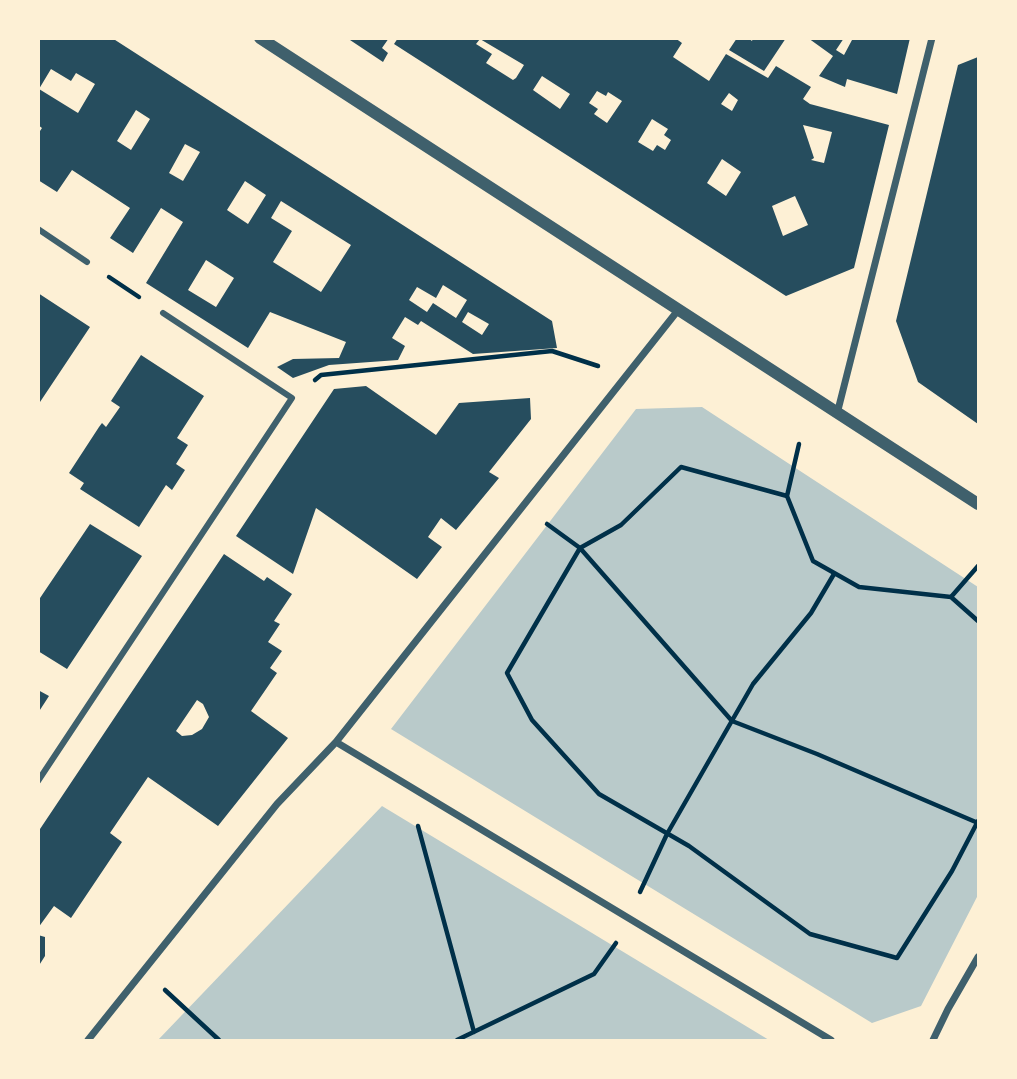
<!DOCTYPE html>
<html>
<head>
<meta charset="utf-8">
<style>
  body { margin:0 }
  #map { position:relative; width:1017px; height:1079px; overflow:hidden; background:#fdf0d5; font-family:"Sofia Sans Condensed",sans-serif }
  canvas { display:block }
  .frame { position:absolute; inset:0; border:40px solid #fdf0d5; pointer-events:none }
</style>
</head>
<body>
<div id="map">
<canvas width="1017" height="1079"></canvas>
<div class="frame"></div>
</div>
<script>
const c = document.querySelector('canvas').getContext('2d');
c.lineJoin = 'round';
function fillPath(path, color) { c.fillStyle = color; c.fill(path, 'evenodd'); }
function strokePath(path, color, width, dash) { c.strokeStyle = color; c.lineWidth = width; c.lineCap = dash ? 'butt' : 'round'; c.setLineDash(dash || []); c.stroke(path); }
fillPath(new Path2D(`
  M702 407 978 587V895L921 1006 872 1023 391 729 636 409Z
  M382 806 769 1040H158Z`), '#b9caca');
fillPath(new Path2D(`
  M38 38H112L552 321 557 348 473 354 421 321 418 325 405 317 392 338 405 346 398 360 329 365 293 378 277 367 293 359 339 358 346 342 270 312 248 348 146 283 183 222 161 208 133 253 110 238 130 208 72 170 57 192 38 180V134L42 128 38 125ZM51 69 71 81 76 73 95 84 78 113 39 89ZM136 110 150 119 131 150 117 141ZM185 144 200 152 183 181 169 173ZM245 181 266 195 248 224 227 210ZM281 201 351 245 321 292 273 262 292 231 271 218ZM206 260 234 278 216 307 188 290ZM443 285 467 300 456 318 433 303 427 312 409 300 417 287 436 298ZM468 312 489 324 482 335 462 322Z
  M347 38H389L382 48 388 53 383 62Z
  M398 38H675L682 43 673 57 709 81 726 54 768 78 776 66 811 87 803 99 810 104 889 125 854 268 786 296 394 44ZM480 39 524 65 516 78 513 80 486 63 492 54 476 44ZM542 76 570 94 560 109 533 90ZM597 91 606 96 608 92 622 101 607 123 594 114 598 109 589 103ZM729 93 738 100 732 111 721 104ZM652 119 668 129 664 135 671 140 665 150 657 145 653 151 638 142ZM803 125 832 132 824 163 811 160 814 158ZM722 159 741 172 726 196 707 183ZM795 196 808 225 783 236 772 206Z
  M737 38H748L752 41 753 38H786L764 71 729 50Z
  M808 38H844L836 50 844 55 852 40 850 38H910L897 94 847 79 845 87 819 76 833 56Z
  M978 57V424L918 382 896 321 958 65Z
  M38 293 90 327 38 405Z
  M141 355 204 396 177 438 188 445 176 464 185 470 172 490 166 485 139 527 80 489 84 483 69 473 99 427 102 423 106 427 120 407 111 401Z
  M366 386 436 435 459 403 530 398 531 419 489 472 499 478 456 530 441 518 428 537 442 547 417 579 316 508 293 574 236 536 334 389Z
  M90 524 142 556 67 669 38 651V601Z
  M224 554 264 581 267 577 292 594 274 621 280 624 268 642 282 651 270 668 277 673 251 711 288 738 218 826 148 777 110 833 122 842 71 918 54 906 38 928V832ZM197 700 203 704 209 717 202 729 192 735 182 736 176 731Z
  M38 690 49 696 38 713Z
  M38 935 45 937V956L38 967Z`), '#264d5e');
strokePath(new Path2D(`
  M109 277 139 297
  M315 380 321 375 552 351 598 366
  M799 444 787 496 813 561 859 587 951 597 978 566
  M787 496 681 467 621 525 580 548 507 673 532 720 599 794 689 846 810 934 897 958 952 871 978 821
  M547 524 580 548 732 721 817 754 978 823
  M951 597 978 621
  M418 826 474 1032
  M640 892 667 834 753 684 811 613 834 574
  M165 990 219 1040
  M457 1040 594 974 616 943`), '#003049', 4.5);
strokePath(new Path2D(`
  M38 229 87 262
  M38 781 292 398 163 313`), '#3f606c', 6);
strokePath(new Path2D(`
  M838 410 932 38
  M336 742 831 1040
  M88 1040 277 804 336 742 679 309
  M933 1040 948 1009 978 957`), '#3f606c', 7);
strokePath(new Path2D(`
  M260 38C499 194 740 347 978 504`), '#3f606c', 12);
</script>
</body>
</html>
